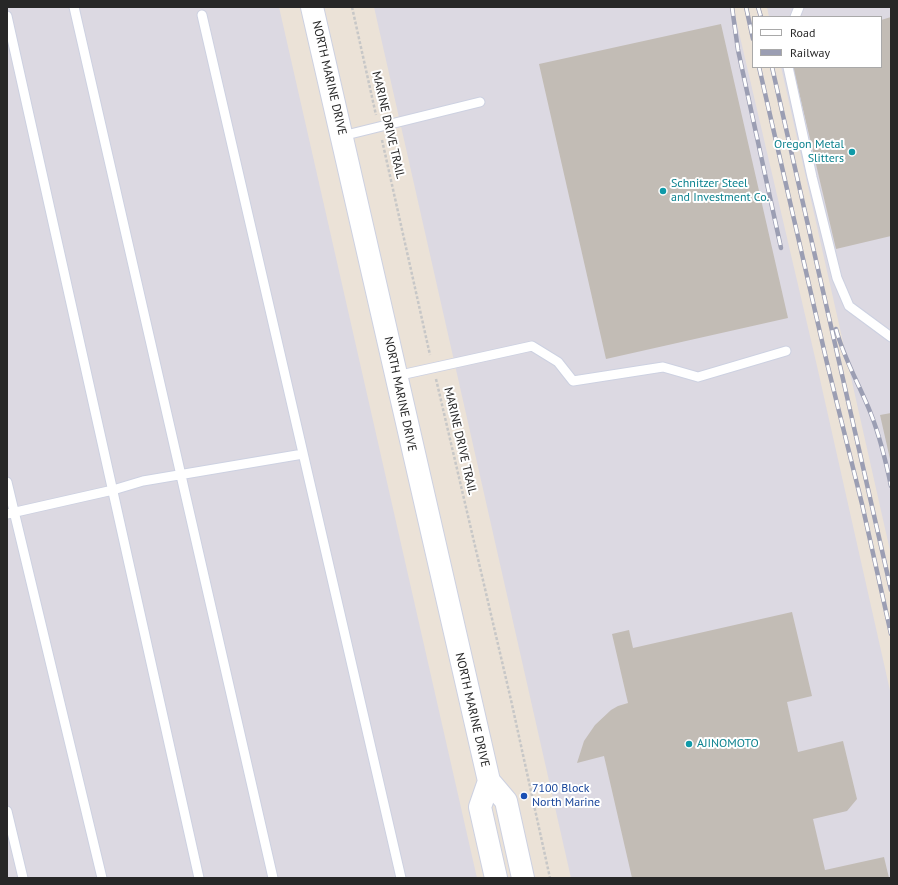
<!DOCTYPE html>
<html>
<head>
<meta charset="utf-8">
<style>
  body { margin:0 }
  #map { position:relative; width:898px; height:885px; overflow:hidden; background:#ebe2d7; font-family:"PT Sans",sans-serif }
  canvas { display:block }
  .frame { position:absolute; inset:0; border:8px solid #272727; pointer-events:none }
  .legend { position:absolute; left:752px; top:16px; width:130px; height:52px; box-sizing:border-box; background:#fff; border:1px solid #a9a9a9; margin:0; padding:5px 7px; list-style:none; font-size:12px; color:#272727 }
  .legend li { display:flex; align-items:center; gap:8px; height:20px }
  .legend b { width:20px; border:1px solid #a9a9a9 }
</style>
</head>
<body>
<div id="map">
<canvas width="898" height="885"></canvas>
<div class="frame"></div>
<ul class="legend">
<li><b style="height:5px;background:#fff"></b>Road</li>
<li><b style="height:5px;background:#9b9eb3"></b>Railway</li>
</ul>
</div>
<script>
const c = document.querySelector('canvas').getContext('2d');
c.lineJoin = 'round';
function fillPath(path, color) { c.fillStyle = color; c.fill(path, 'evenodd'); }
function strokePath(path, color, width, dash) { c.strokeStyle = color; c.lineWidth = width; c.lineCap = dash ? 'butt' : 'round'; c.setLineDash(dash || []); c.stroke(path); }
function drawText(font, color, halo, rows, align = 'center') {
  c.font = font + ' "PT Sans",sans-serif'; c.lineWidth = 4; c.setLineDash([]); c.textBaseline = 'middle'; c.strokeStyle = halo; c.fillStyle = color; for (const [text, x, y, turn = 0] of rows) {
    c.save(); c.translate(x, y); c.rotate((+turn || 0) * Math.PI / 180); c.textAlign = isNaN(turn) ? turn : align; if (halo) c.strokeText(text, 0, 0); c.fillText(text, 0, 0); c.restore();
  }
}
fillPath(new Path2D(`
  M7 7H279L477 878H7Z
  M374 7H733L817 366 891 695V878H571Z
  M767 7H891V555L781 67H881V17H769Z`), '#dcd9e2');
fillPath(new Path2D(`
  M891 17V236L836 249 793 67H881V20Z
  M721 24 788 318 606 359 539 64Z
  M891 413V459H890L880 415Z
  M792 612 812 696 787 702 798 752 843 741 857 799 847 811 813 819 825 870 884 857 889 878H632L604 756 577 763 584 741 595 725 611 710 618 706 628 703 612 634 629 630 633 648Z`), '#c2bcb5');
const lane = new Path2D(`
  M74 7 273 878
  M202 15 401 878
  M7 16 199 878
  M795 17 799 7
  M788 67 812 177 837 278 849 306 891 337
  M342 136 480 102
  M396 376 532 346 558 362 573 381 663 367 698 377 786 351
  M7 482 102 878
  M7 514 113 490 143 481 303 454
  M7 811 23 878`);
const secondary = new Path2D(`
  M312 7 489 781 506 801 523 878
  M489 781 480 807 496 878`);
strokePath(lane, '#cdd1e1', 11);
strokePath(secondary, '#cdd1e1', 24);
strokePath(new Path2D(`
  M352 7 376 115
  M382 140 430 355
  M436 379 511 700 550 878`), '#c7c7c7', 2.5, [3, 2]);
strokePath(lane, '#fff', 9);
strokePath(secondary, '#fff', 22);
const rail = new Path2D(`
  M732 7 738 50 781 248
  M746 7 753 39
  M758 7 761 17
  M759 67 827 363 862 504 891 634
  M772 67 891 590
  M836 329C844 359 860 386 871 414 880 437 886 462 891 486`);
strokePath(rail, '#9b9eb3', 4.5);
strokePath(rail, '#fff', 3, [9]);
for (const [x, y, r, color] of [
  [852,152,4,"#0f9aa8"],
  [663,191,4,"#0f9aa8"],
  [689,744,4,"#0f9aa8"],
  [524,796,4,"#1a4fb4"]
]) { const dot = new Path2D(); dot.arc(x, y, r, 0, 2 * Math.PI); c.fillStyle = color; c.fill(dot); strokePath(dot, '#fff', 1.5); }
drawText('12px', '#272727', '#fff', [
  ["NORTH MARINE DRIVE",329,78,77],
  ["MARINE DRIVE TRAIL",388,125,77],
  ["NORTH MARINE DRIVE",400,394,78],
  ["MARINE DRIVE TRAIL",460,441,77],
  ["NORTH MARINE DRIVE",472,710,77]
]);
drawText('12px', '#0d838f', '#fff', [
  ["Oregon Metal",844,145,"right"],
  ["Slitters",844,159,"right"],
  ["Schnitzer Steel",671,184],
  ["and Investment Co.",671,198],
  ["AJINOMOTO",697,744]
], 'left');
drawText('12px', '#164399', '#fff', [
  ["7100 Block",532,789],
  ["North Marine",532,803]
], 'left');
</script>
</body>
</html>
